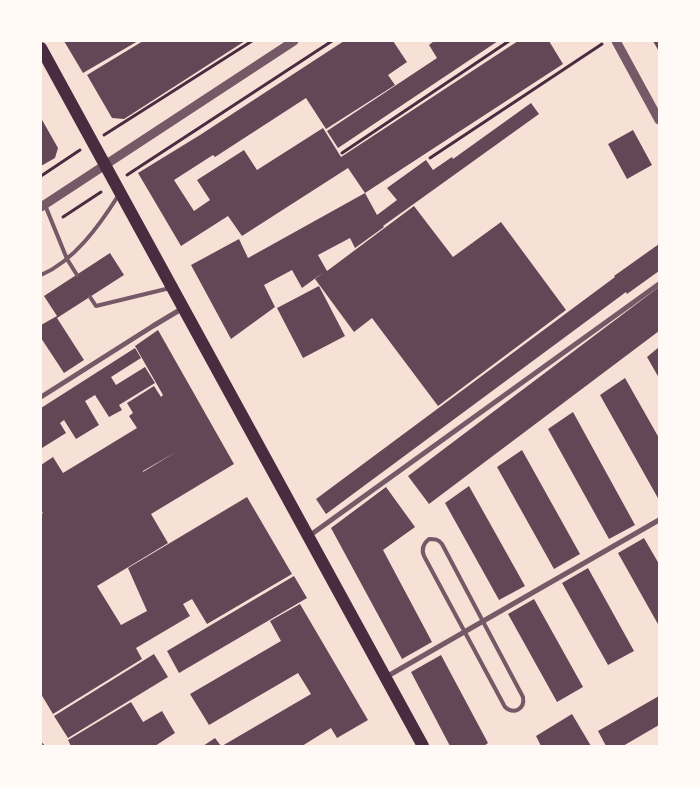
<!DOCTYPE html>
<html>
<head>
<meta charset="utf-8">
<style>
  body { margin:0 }
  #map { position:relative; width:700px; height:787px; overflow:hidden; background:#f7e1d7; font-family:Montserrat,sans-serif }
  canvas { display:block }
  .frame { position:absolute; inset:0; border:42px solid #fffaf5; pointer-events:none }
</style>
</head>
<body>
<div id="map">
<canvas width="700" height="787"></canvas>
<div class="frame"></div>
</div>
<script>
const c = document.querySelector('canvas').getContext('2d');
c.lineJoin = 'round';
function fillPath(path, color) { c.fillStyle = color; c.fill(path, 'evenodd'); }
function strokePath(path, color, width, dash) { c.strokeStyle = color; c.lineWidth = width; c.lineCap = dash ? 'butt' : 'round'; c.setLineDash(dash || []); c.stroke(path); }
fillPath(new Path2D(`
  M64 41H138L83 73Z
  M143 41H245L124 119 112 118 87 75Z
  M344 41H393L407 62 388 75 395 85 326 129 306 98 215 157 213 155 174 180 194 211 210 200 197 180 244 150 257 170 323 128 341 157 518 41H549L563 64 365 193 348 168 242 236 228 216 181 246 138 173 200 135Z
  M434 41H498L338 148 327 131 437 58 429 45Z
  M653 41H659V52L657 48Z
  M531 103 539 114 383 226 384 227 355 248 350 238 318 255 327 271 414 206 453 257 501 222 566 310 438 406 372 318 354 332 315 279 324 272 302 288 292 270 264 285 275 307 231 339 191 265 239 239 248 258 365 193 377 215 397 200 387 188 426 160 433 170 452 157 453 159Z
  M41 118 58 148 55 158 41 166Z
  M633 130 652 165 627 179 608 144Z
  M659 244V271L627 294 626 292 326 514 316 499 615 277 614 276Z
  M110 253 124 275 57 318 84 360 64 373 41 338V325L57 316 44 296Z
  M319 286 345 336 303 358 277 308Z
  M659 287V331L429 504 408 476Z
  M158 330 234 464 151 514 168 543 97 586 121 625 147 611 128 568 247 497 292 574 207 624 192 599 183 604 190 616 136 648 142 659 53 714 41 694V514L43 513 41 511V465L53 457 63 473 137 428 129 416 133 413 127 403 154 386 161 397 163 395 135 346ZM176 452 143 472V471Z
  M659 347V378L647 357Z
  M135 348 141 358 111 377 116 385 145 367 155 383 119 405 122 410 109 417 95 395 85 401 99 425 76 439 64 420 60 423 66 433 42 448 41 447V408Z
  M625 378 659 438V500L600 395Z
  M573 412 635 525 609 539 548 429Z
  M522 450 580 554 554 569 497 467Z
  M469 486 525 586 499 600 445 503Z
  M386 487 415 527 383 550 432 642 402 659 331 528Z
  M644 538 659 564V626L618 553Z
  M588 568 634 651 608 665 562 583Z
  M294 576 307 598 179 673 167 651Z
  M534 599 583 687 557 702 508 614Z
  M300 604 368 720 337 738 331 728 302 746H222L311 694 298 673 209 725 190 694 281 641 270 621Z
  M154 654 168 677 68 738 54 716Z
  M441 655 488 743 484 746H450L411 672Z
  M659 696V725L623 746H606L598 731Z
  M131 702 143 722 162 711 175 733 155 746H71L68 740Z
  M572 714 591 746H541L536 736Z
  M215 738 221 746H203Z`), '#644757');
strokePath(new Path2D(`
  M104 135 252 41
  M342 153 509 41
  M430 158 602 44
  M127 175 332 41
  M41 176 80 150
  M63 217 101 192`), '#4a2c40', 3);
strokePath(new Path2D(`
  M45 205 67 259 77 275
  M41 275C74 261 99 226 118 196
  M90 297 96 306 170 288
  M429 539C435 539 438 539 442 544L523 697C525 709 514 715 505 707L424 556C421 549 423 544 429 539Z`), '#755966', 4);
strokePath(new Path2D(`
  M41 397 153 326 183 308
  M309 536 659 284
  M386 677 659 520
  M41 745 42 746`), '#755966', 5);
strokePath(new Path2D(`
  M616 41 659 120
  M41 207 294 41`), '#755966', 9);
strokePath(new Path2D(`
  M41 48 423 746`), '#4a2c40', 12);
</script>
</body>
</html>
